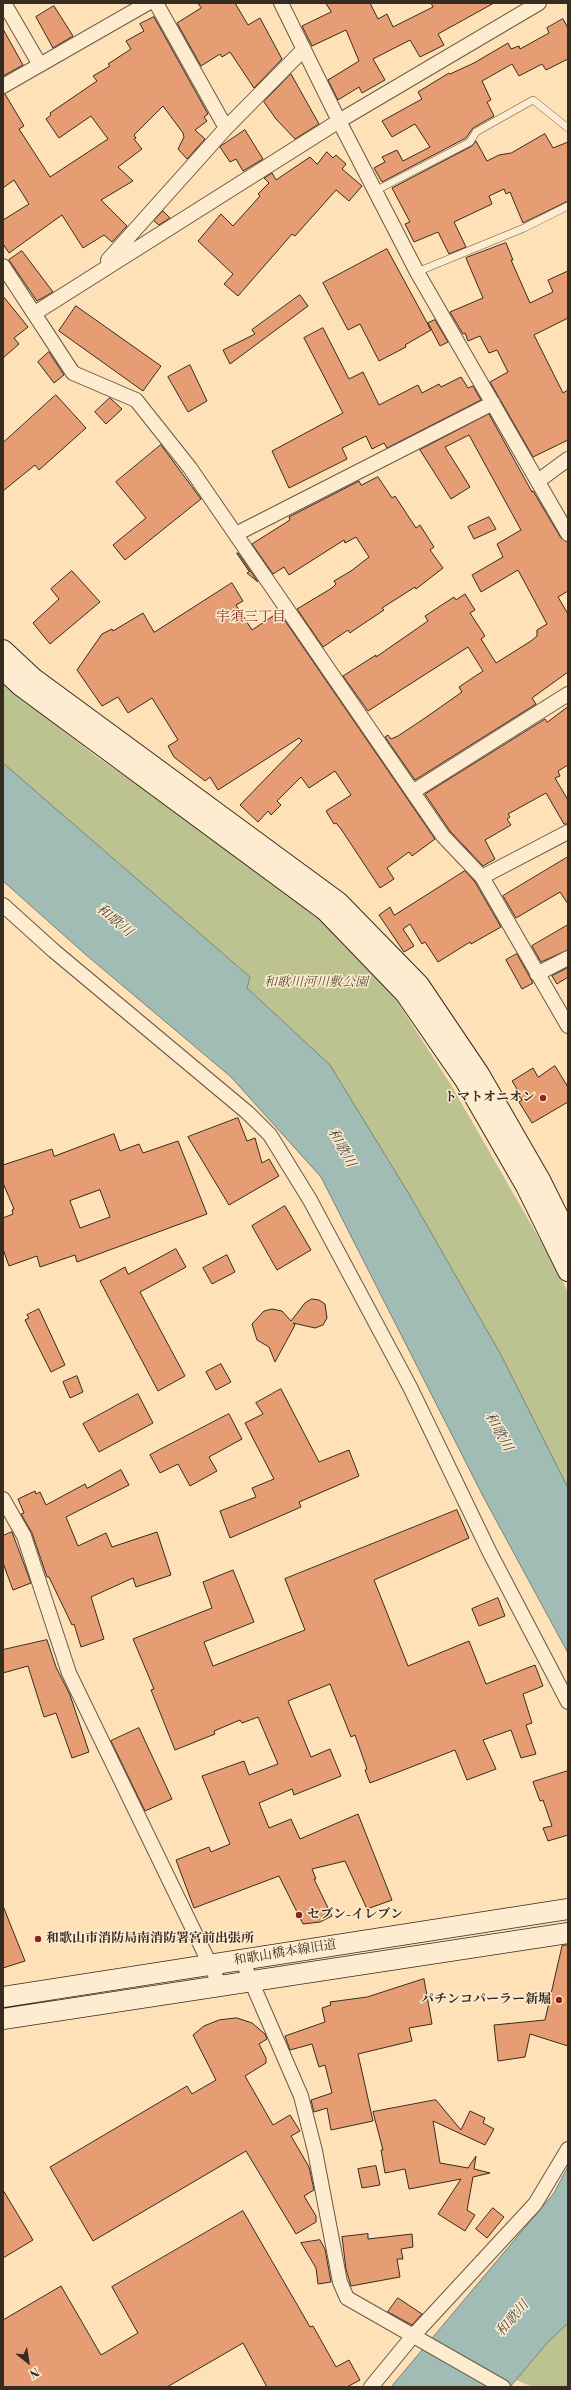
<!DOCTYPE html>
<html>
<head>
<meta charset="utf-8">
<style>
  body { margin:0 }
  #map { position:relative; width:571px; height:2390px; overflow:hidden; background:#fee1b6; font-family:"Libre Bodoni",serif }
  canvas { display:block }
  .frame { position:absolute; inset:0; border:4px solid #372c21; pointer-events:none }
  .north { position:absolute; left:8px; top:2342px; width:40px; height:40px; -webkit-text-stroke:3px #feecd0; paint-order:stroke; rotate:150deg; font-size:11px; font-weight:700; line-height:16px; text-align:center; color:#372c21 }
  .north::after { content:''; display:block; margin:auto; width:14px; height:18px; background:#372c21; clip-path:polygon(50% 0,100% 100%,50% 72%,0 100%) }
</style>
</head>
<body>
<div id="map">
<canvas width="571" height="2390"></canvas>
<div class="frame"></div>
<div class="north">N</div>
</div>
<script>
const c = document.querySelector('canvas').getContext('2d');
c.lineJoin = 'round';
function fillPath(path, color) { c.fillStyle = color; c.fill(path, 'evenodd'); }
function strokePath(path, color, width, dash) { c.strokeStyle = color; c.lineWidth = width; c.lineCap = dash ? 'butt' : 'round'; c.setLineDash(dash || []); c.stroke(path); }
function drawText(font, color, halo, rows, align = 'center') {
  c.font = font + ' "Libre Bodoni","Noto Serif JP",serif'; c.lineWidth = 3; c.setLineDash([]); c.textBaseline = 'middle'; c.strokeStyle = halo; c.fillStyle = color; for (const [text, x, y, turn = 0] of rows) {
    c.save(); c.translate(x, y); c.rotate((+turn || 0) * Math.PI / 180); c.textAlign = isNaN(turn) ? turn : align; if (halo) c.strokeText(text, 0, 0); c.fillText(text, 0, 0); c.restore();
  }
}
fillPath(new Path2D(`
  M3 684 97 757 143 789 314 914 352 948 393 995 451 1085 559 1273 568 1293V1488L501 1355 409 1194 330 1065 247 988 250 977 3 763Z
  M568 2323V2387H533L516 2380 548 2342Z`), '#bdc390');
const water = new Path2D(`
  M3 763 250 977 247 988 330 1065 409 1194 501 1355 568 1488V1653L484 1498 321 1177 231 1077 85 954 3 881Z
  M568 2167V2323L548 2342 510 2387H391L554 2193Z`);
fillPath(water, '#a1bcb4');
strokePath(water, '#778279', 1);
const building = new Path2D(`
  M198 3H235L248 25 260 18 282 59 254 88 230 52 222 57 220 54 201 66 177 23 201 8Z
  M326 3H370L378 19 387 14 393 27 433 7 431 3H494L438 34 444 45 420 57 410 40 373 59 385 80 362 93 359 87 338 100 328 80 359 61 346 30 312 46 302 26 331 12Z
  M54 6 73 36 53 48 36 17Z
  M154 17 208 114 204 117 207 121 195 130 205 139 187 159 178 149 184 137 183 133 163 106 134 135 136 138 134 139 142 149 118 167 133 181 101 200 127 226 112 242 104 235 83 248 62 215 9 253 3 244V220L29 204 14 180 3 188V94H5L24 126 19 129 50 177 108 139 91 116 59 138 46 119 51 115 50 113 97 81 93 76 110 66 108 64 131 49 126 41 144 31 140 24Z
  M563 19 568 28V59L546 70 542 64 519 76 512 64 482 81 491 100 487 102 494 116 473 128 466 138 382 182 374 168 385 162 382 157 397 150 403 161 430 147 415 124 392 137 382 121 422 99 418 92 449 73 450 74 474 63 508 43 511 49 519 46 520 49 549 33 547 28Z
  M3 29 23 65 3 76Z
  M291 74 319 124 295 139 276 119 264 102Z
  M245 130 263 159 243 171 236 159 230 162 220 147Z
  M545 134 553 148 568 142V201L523 223 510 192 506 194 504 189 489 196 492 204 454 222 466 247 449 254 438 232 414 242 405 224 410 222 392 188 472 146 476 141 487 161 499 155 511 153Z
  M327 152 333 158 336 155 346 164 342 169 362 186 349 201 336 190 295 236 292 234 238 296 224 284 233 274 198 241 221 214 233 226 260 196 258 194 269 183 264 178 272 173 276 180 310 157 317 164Z
  M163 211 170 218 159 225 154 221Z
  M506 243 513 260H511L530 303 553 292 548 280 568 271V318L534 335 563 393 568 390V440L533 457 490 382 508 372 497 350 489 353 480 336 468 341 465 333 463 334 450 312 483 298 466 258Z
  M387 249 431 330 405 345 406 347 379 361 360 324 348 330 323 283Z
  M22 251 53 292 37 301 9 260Z
  M300 295 308 306 230 364 223 350 255 334 252 330Z
  M3 296 28 327 14 338 19 344 3 358Z
  M76 306 161 366 143 391 59 331Z
  M435 320 448 342 440 346 428 323Z
  M323 328 349 379 363 372 379 405 418 385 422 393 439 384 441 387 461 377 468 388 473 386 481 400 387 448 384 443 372 449 366 436 342 448 347 459 289 488 272 451 343 413 304 338Z
  M49 352 64 375 54 383 38 362Z
  M190 365 207 401 188 412 168 377Z
  M56 395 86 428 39 470 35 465 3 491V443Z
  M110 398 122 409 106 424 95 412Z
  M489 414 532 492 533 491 561 538 568 542V591L558 597 568 614V672L532 698 536 704 415 780 385 737 388 735 391 739 398 736 425 718 462 692 459 687 483 671 468 647 368 711 343 676 376 655V657L428 621 425 616 454 597 456 600 465 594 475 610 470 613 485 636 481 639 496 663 531 641 537 636V630L547 624 518 570 481 592 472 575 503 557 497 544 521 530 469 435 445 447 470 487 451 499 420 450Z
  M161 445 201 499 125 560 113 545 146 518 116 482Z
  M378 477 392 498 395 496 416 528 420 525 434 547 430 550 443 568 416 589 415 587 382 608 384 610 354 630 350 633 348 630 323 647 297 609 332 588 336 584 334 581 351 571 369 557 356 537 345 543 344 540 289 575 284 567 273 574 252 544 290 520 289 517 359 481 361 485Z
  M489 517 496 529 474 539 468 527Z
  M237 553H238L258 582 247 573 249 572Z
  M72 571 100 602 50 644 33 623 59 599 51 589Z
  M232 583 243 601 236 605 252 630 279 612 435 839 412 856 409 852 387 868 394 879 380 888 341 829 336 823 334 824 326 811 351 795 335 771 309 788 301 777 277 801 281 805 271 815 268 811 258 822 240 805 302 741 299 738 218 790 210 777 205 781 174 757 168 746 178 740 152 698 128 713 118 697 102 706 77 670 102 634 112 629 113 631 143 613 154 632Z
  M568 707V765L558 771 560 776 555 778 568 800V824H564L546 793 508 814 510 817 507 819 511 825 485 840 495 859 483 866 450 831 425 794 545 719 547 722Z
  M568 857V904L560 892 516 918 503 896Z
  M465 871 475 882 501 927 471 944 470 942 438 962 425 942 422 944 410 924 403 929 414 946 404 952 379 915 390 907 394 915Z
  M568 925V950L541 962 532 946Z
  M517 954 533 983 522 989 506 960Z
  M568 968V977L557 984 552 976Z
  M555 1066 568 1087V1102L532 1123 519 1102 522 1100 518 1095 520 1094 512 1081 533 1068 538 1077Z
  M238 1118 247 1141 255 1138 262 1163 269 1159 279 1176 229 1205 188 1137Z
  M114 1134 120 1151 139 1144 143 1153 178 1141 207 1214 77 1262 75 1255 40 1267 37 1256 9 1266 3 1249V1218L13 1214 12 1210 14 1209 3 1183V1165L52 1149 54 1156ZM100 1190 110 1217 80 1228 70 1201Z
  M285 1206 311 1250 277 1270 252 1226Z
  M176 1249 186 1267 140 1292 185 1376 158 1391 100 1281 125 1267 128 1274Z
  M227 1255 235 1272 212 1284 203 1268Z
  M312 1299 319 1300 325 1304 327 1318 323 1325 315 1328 293 1323 295 1325 275 1362 269 1347 257 1340 252 1324 264 1311 272 1309 282 1311 291 1321 305 1303Z
  M39 1309 65 1365 51 1372 25 1320 29 1318 27 1315Z
  M221 1364 231 1382 216 1390 206 1372Z
  M77 1376 83 1392 70 1398 63 1382Z
  M281 1389 319 1462 349 1450 359 1476 299 1502 301 1507 230 1538 220 1511 256 1497 252 1488 274 1479 245 1423 263 1414 256 1403Z
  M138 1394 153 1423 99 1452 83 1424Z
  M229 1414 242 1439 209 1457 217 1471 190 1486 178 1464 160 1473 150 1455Z
  M121 1470 129 1485 66 1517 78 1546 106 1533 112 1547 157 1532 171 1575 136 1587 133 1578 91 1597 104 1639 81 1647 74 1624 72 1625 49 1577H47L32 1533 21 1514 24 1513 18 1499 35 1491 36 1494 40 1492 46 1505 85 1484 87 1488Z
  M457 1510 469 1538 374 1580 408 1666 469 1641 486 1684 535 1665 543 1686 523 1694 532 1723 526 1725 536 1754 521 1758 511 1730 483 1740 496 1769 467 1780 455 1750 370 1783 365 1770 367 1769 355 1735 351 1737 330 1684 288 1701 311 1757 330 1749 341 1776 294 1795 292 1789 259 1803 269 1828 291 1819 300 1839 358 1814 392 1900 367 1909 345 1861 312 1869 316 1879H314L332 1916 320 1922 303 1924 279 1876 194 1908 176 1860 209 1847 211 1852 230 1844 202 1776 244 1761 249 1775 278 1764 258 1717 242 1723 240 1720 214 1731 215 1734 175 1750 151 1690 154 1689 133 1639 212 1608 203 1582 233 1570 254 1622 204 1642 213 1666 305 1630 285 1579Z
  M12 1532 31 1583 13 1590 3 1563V1536Z
  M498 1598 505 1616 479 1626 472 1609Z
  M47 1640 56 1667 70 1695 89 1752 72 1758 56 1713 44 1717 28 1666 3 1673V1650Z
  M139 1728 172 1799 145 1811 111 1741Z
  M568 1771V1835L548 1841 543 1828 552 1826 543 1800 540 1801 533 1782Z
  M3 1906 25 1961 3 1968Z
  M568 1945V2046L530 2034 525 2057 498 2061 494 2025 545 2020 562 1946Z
  M424 1979 432 2024 409 2028 412 2041 358 2054 373 2121 331 2130 327 2108 314 2112 311 2100 332 2093 325 2065 319 2067 312 2044 290 2050 285 2036 325 2022 322 2008 331 2005 330 2002 367 1997Z
  M237 2018 252 2023 265 2034 267 2039 259 2044 266 2058V2063L245 2076 273 2125 290 2115 300 2131 291 2136 309 2167 314 2190 304 2196 316 2216V2222L296 2234 246 2151 93 2241 50 2167 187 2086 192 2094 216 2080 193 2035 204 2026 219 2020Z
  M436 2100 461 2130 470 2111 485 2118 483 2123 494 2129 485 2145 433 2121 440 2163 468 2168 476 2156 474 2169 490 2173 473 2177 467 2210 475 2215 465 2231 438 2214 461 2179 409 2189 405 2169 385 2173 381 2150H383L373 2112Z
  M376 2166 380 2185 362 2188 358 2169Z
  M3 2190 33 2240 3 2258Z
  M493 2208 504 2217 487 2238 476 2229Z
  M243 2211 310 2327 313 2326 336 2367 349 2360 360 2380 347 2387H267L243 2343 167 2387H3V2320L61 2286 101 2355 138 2333 112 2287Z
  M368 2234V2239L412 2234 413 2247 401 2249 403 2259H397L400 2277 351 2286 346 2269 342 2237Z
  M320 2240 325 2249 331 2282 318 2284 316 2268 301 2243Z
  M398 2298 422 2314 412 2325 388 2312Z`);
fillPath(building, '#e69d73');
strokePath(building, '#372c21', 1);
const lane = new Path2D(`
  M375 191 470 142 476 132 533 100 568 128
  M417 272 524 228 568 206`);
const street = new Path2D(`
  M4 3 40 65
  M156 3 226 128
  M281 3 339 121 417 272 568 534
  M3 86 148 3
  M108 260 226 128 304 49
  M3 266 73 373 136 400 190 468 443 836 482 877 568 1026
  M35 313 339 121 539 3
  M538 481 568 459
  M236 534 493 403
  M414 791 568 694
  M482 877 568 832
  M3 905 54 951 248 1113 270 1135 310 1200 410 1387 490 1553 568 1702
  M537 974 568 958
  M3 1499 24 1536 69 1673 220 1985
  M242 1960 301 2096 315 2151 340 2282 347 2298 503 2387
  M371 2387 412 2337 535 2204 568 2149`);
const secondary = new Path2D(`
  M3 650 33 678 338 902 419 985 479 1074 540 1180 568 1236
  M3 669 21 686 326 911 405 993 465 1080 526 1186 568 1271
  M3 1997 568 1909
  M3 2019 568 1933`);
strokePath(lane, '#695946', 8);
strokePath(street, '#695946', 16);
strokePath(secondary, '#372c21', 22);
strokePath(lane, '#feecd0', 7);
strokePath(street, '#feecd0', 14);
strokePath(secondary, '#feecd0', 20);
for (const [x, y, r, color] of [
  [543,1098,4,"#8f2418"],
  [299,1915,4,"#8f2418"],
  [38,1939,4,"#8f2418"],
  [559,2000,4,"#8f2418"]
]) { const dot = new Path2D(); dot.arc(x, y, r, 0, 2 * Math.PI); c.fillStyle = color; c.fill(dot); strokePath(dot, '#feecd0', 1.5); }
drawText('italic 13px', '#58523d', '#feecd0', [
  ["和歌川河川敷公園",316,983]
]);
drawText('bold 13px', '#372c21', '#feecd0', [
  ["トマトオニオン",535,1098],
  ["セブン-イレブン",307,1915,"left"],
  ["和歌山市消防局南消防署宮前出張所",46,1939,"left"],
  ["パチンコパーラー新堀",551,2000]
], 'right');
drawText('13px', '#372c21', '#feecd0', [
  ["和歌山橋本線旧道",285,1953,-9]
]);
drawText('14px', '#7a1f14', '#feecd0', [
  ["宇須三丁目",251,618]
]);
drawText('italic 14px', '#525046', '#feecd0', [
  ["和歌川",114,921,40],
  ["和歌川",341,1148,61],
  ["和歌川",498,1432,61],
  ["和歌川",513,2319,-49]
]);
</script>
</body>
</html>
